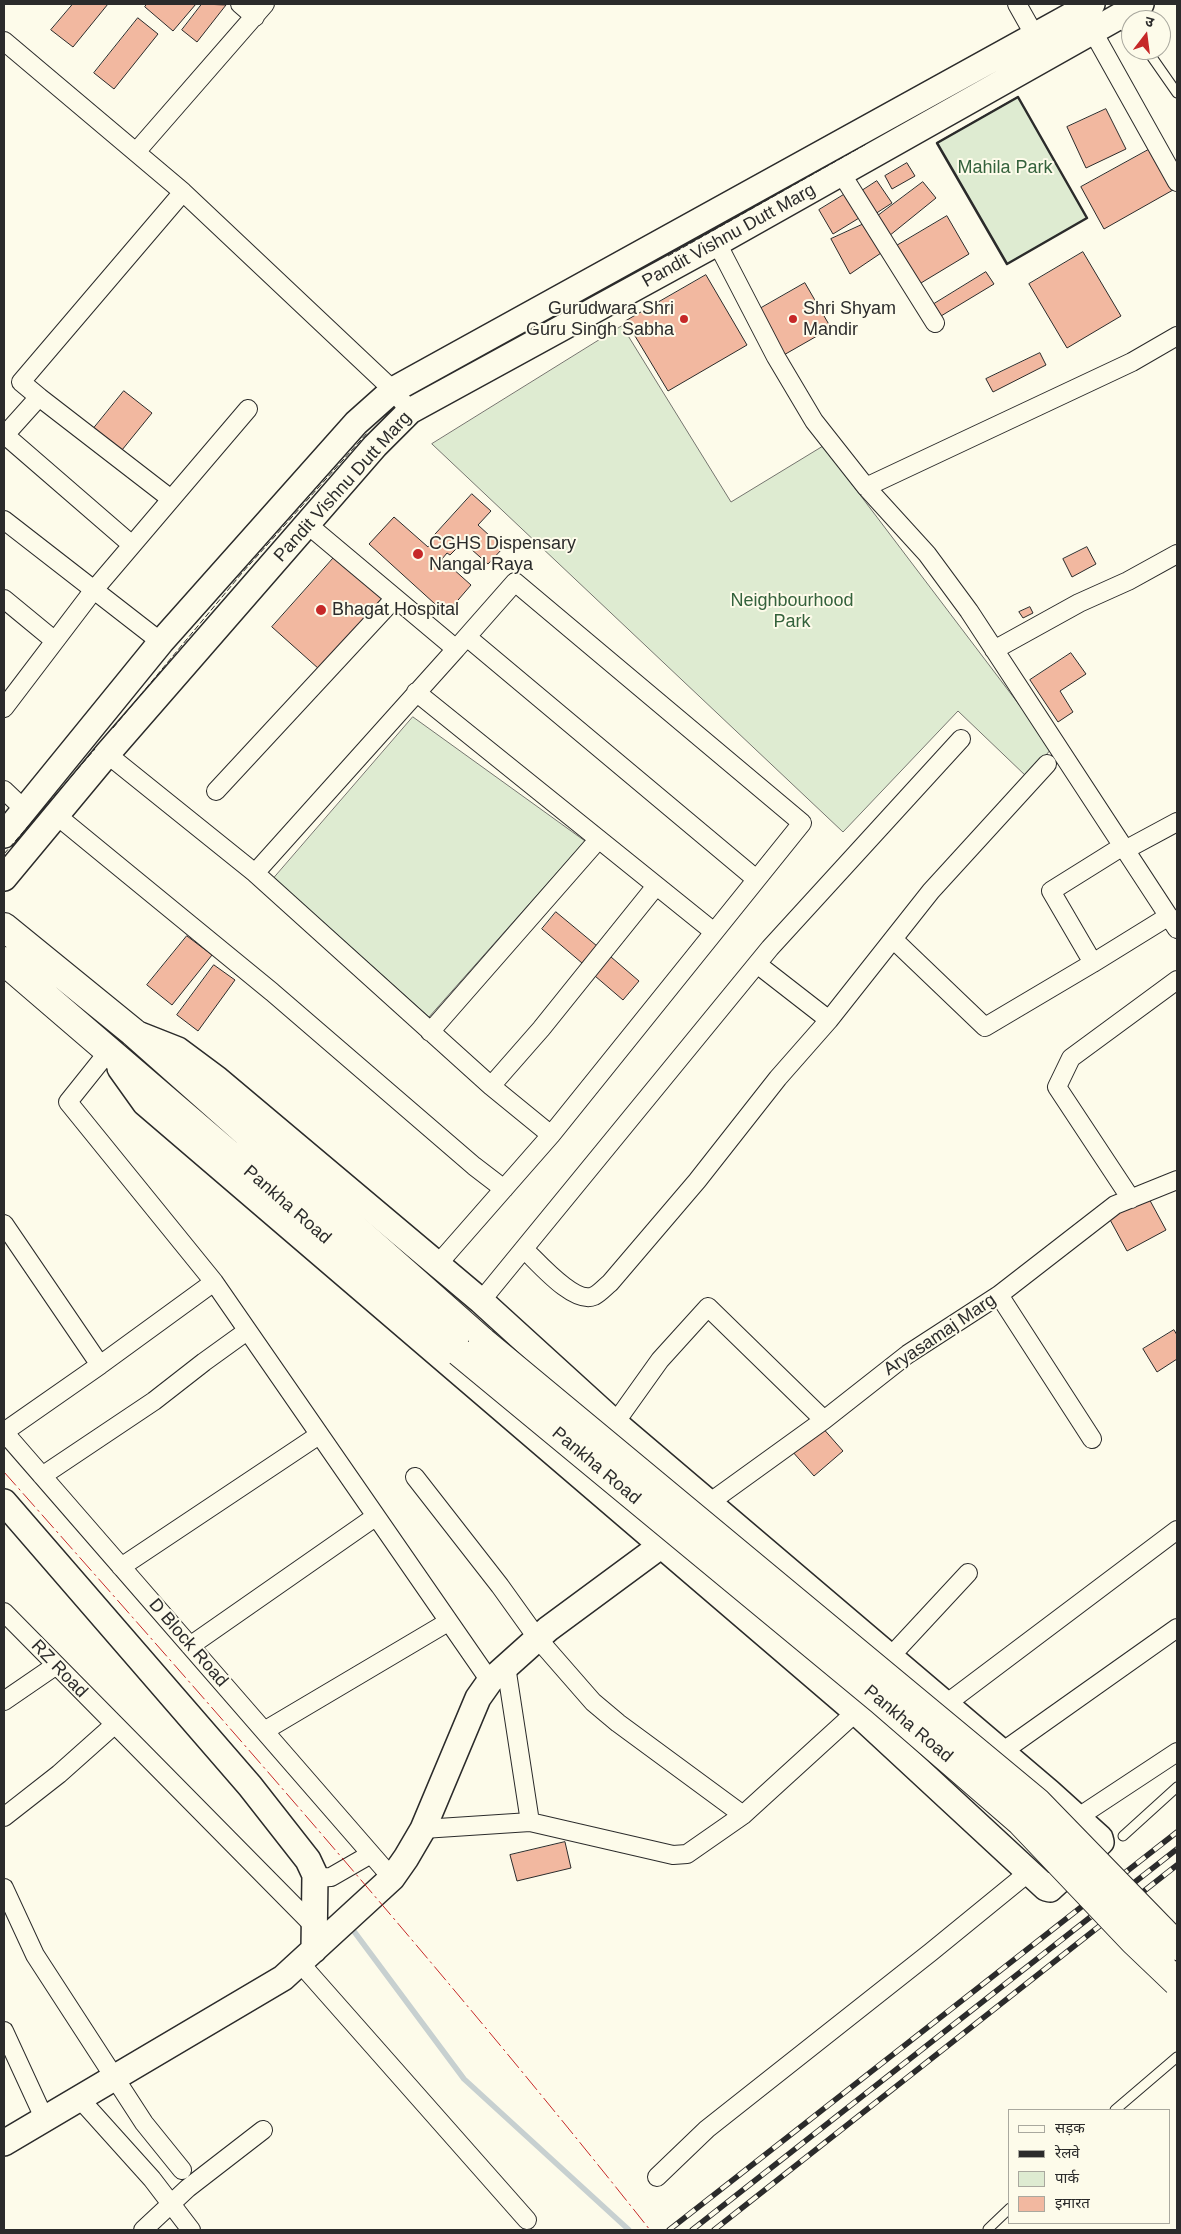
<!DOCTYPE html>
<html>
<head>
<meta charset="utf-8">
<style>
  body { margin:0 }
  #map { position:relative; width:1181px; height:2234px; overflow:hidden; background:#fdfbea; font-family:Helvetica,"Noto Sans Devanagari",sans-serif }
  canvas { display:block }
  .frame { position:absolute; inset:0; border:5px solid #2b2b2b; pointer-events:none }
  .legend { position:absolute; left:1008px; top:2109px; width:162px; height:115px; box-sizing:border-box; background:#fdfbea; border:1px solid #a9a89e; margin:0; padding:6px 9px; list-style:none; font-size:15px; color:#2b2b2b }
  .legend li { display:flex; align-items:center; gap:10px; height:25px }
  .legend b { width:25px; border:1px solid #a9a89e }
  .north { position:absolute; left:1121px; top:10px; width:50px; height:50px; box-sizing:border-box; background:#fdfbea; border:1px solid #a9a89e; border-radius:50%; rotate:15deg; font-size:14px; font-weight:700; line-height:20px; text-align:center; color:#2b2b2b }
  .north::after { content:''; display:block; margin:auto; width:18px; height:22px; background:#c62828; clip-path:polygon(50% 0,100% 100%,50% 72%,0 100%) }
</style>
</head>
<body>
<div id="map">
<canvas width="1181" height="2234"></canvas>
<div class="frame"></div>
<ul class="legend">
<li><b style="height:6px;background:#fdfbea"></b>सड़क</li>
<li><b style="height:6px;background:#2b2b2b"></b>रेलवे</li>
<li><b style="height:14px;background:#deebd1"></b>पार्क</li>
<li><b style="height:14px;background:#f2b8a0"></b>इमारत</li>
</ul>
<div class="north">उ</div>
</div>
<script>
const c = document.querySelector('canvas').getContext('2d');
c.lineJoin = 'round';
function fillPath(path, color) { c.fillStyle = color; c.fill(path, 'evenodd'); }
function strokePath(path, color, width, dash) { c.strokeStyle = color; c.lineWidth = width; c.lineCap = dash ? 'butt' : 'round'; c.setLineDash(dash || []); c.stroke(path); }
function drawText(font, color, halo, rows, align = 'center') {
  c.font = font + ' Helvetica,sans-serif'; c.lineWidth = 4; c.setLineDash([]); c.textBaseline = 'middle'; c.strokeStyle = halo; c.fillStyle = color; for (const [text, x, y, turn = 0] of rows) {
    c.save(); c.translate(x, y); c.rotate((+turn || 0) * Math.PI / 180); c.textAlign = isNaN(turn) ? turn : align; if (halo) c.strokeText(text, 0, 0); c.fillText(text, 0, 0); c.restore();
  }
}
const green = new Path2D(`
  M1018 97 1087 218 1007 264 937 143Z
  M622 326 731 502 823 446 1052 748 1027 777 958 711 843 832 432 444Z
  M413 717 585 841 429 1017 274 878Z`);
fillPath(green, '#deebd1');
strokePath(green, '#74746e', 1);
strokePath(new Path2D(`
  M353 1930 464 2079 629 2230`), '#c7d0d0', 5.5);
const building = new Path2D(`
  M73 4H108L73 47 51 30Z
  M147 4H196L173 31 145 7Z
  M202 4 226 5 197 42 182 30Z
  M138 18 158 34 114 89 94 73Z
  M1106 109 1126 149 1086 168 1067 127Z
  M1150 149 1173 190 1104 229 1081 187Z
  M907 163 915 176 892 189 885 176Z
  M877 181 892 203 872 216 857 194Z
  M923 182 936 198 889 236 875 218Z
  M850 191 864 215 833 234 819 210Z
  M947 216 969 254 916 286 893 248Z
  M866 223 884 251 850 274 831 239Z
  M1083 252 1121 316 1067 348 1029 284Z
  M986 272 994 284 941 316 934 304Z
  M706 275 747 345 668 391 626 321Z
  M805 283 831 328 782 356 756 311Z
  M1040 353 1046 365 993 392 986 379Z
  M124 391 152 413 122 450 94 428Z
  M472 494 491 511 478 525 503 548 488 564 463 542 450 555 447 553 442 559 471 585 446 614 369 544 394 517 428 547 434 540 432 538Z
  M1087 547 1096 564 1072 577 1063 559Z
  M338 553 385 595 319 669 272 627Z
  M1030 607 1033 613 1023 618 1019 612Z
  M1071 653 1086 674 1060 691 1073 712 1058 722 1030 680Z
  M556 912 597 946 582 963 542 929Z
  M187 936 212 955 172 1005 147 985Z
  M604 951 639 981 623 1000 588 970Z
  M214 965 235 980 198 1031 177 1015Z
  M1147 1195 1166 1230 1127 1251 1108 1216Z
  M1174 1330 1177 1335V1359L1157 1372 1143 1349Z
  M821 1426 843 1451 814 1476 792 1451Z
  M565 1842 571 1868 517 1881 510 1855Z`);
fillPath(building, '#f2b8a0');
strokePath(building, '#2b2b2b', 1);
const lane = new Path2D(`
  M1118 20 1131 34
  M1147 50 1177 93
  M1123 1836 1177 1787
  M1115 2110 1177 2057
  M988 2229 1010 2208`);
const street = new Path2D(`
  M240 4 255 17
  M1017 4 1035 36
  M1087 21 1177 182
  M4 41 183 192 393 390 410 411
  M136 152 265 4
  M841 173 935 323
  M717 243 776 357 814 421 866 487 927 554 969 611 1177 929
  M39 397 171 499
  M5 435 132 545
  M4 436 39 397 21 382 183 192
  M866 487 1132 362 1177 336
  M4 520 161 642
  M307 524 456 649 515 582 802 823 551 1135 438 1264
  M4 599 55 641
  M467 637 756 879
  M994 650 1079 603 1128 581 1177 554
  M416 692 714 932
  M4 708 93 591 248 409
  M107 754 255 873 491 1086 551 1135
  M4 790 25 810
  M216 791 395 598
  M56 815 272 992 474 1166 504 1189
  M1123 846 1051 891 1093 963 1169 916
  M1125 850 1177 822
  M255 873 456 649
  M893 939 985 1027 1093 963
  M757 964 829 1020
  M430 1032 598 840
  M491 1086 541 1029 656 886
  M1131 1199 1057 1087 1071 1058 1177 980
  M4 1224 100 1365 4 1432
  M524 1249C538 1262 574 1305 594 1296 600 1293 605 1287 610 1283L697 1181 778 1078 829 1020 931 891 1047 764
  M214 1282 490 1681
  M999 1295 1092 1439
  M481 1301 770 948 961 739
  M100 1365 214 1282 68 1102 108 1052
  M615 1423 660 1360 708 1307 824 1420
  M4 1432 392 1878
  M42 1476 154 1401 204 1362 247 1331
  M415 1477 500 1586 538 1639 593 1702 618 1723 743 1815
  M709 1503 824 1420 908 1354 999 1295 1115 1205 1177 1180
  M121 1567 319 1435
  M4 1612 314 1926
  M190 1646 375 1517
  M890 1657 968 1573
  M506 1666 530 1822
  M4 1701 55 1666
  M946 1704 1177 1530
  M264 1731 448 1622
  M1002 1752 1177 1628
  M4 1817 59 1774 114 1725
  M1077 1818 1177 1752
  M423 1829 530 1822 673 1855 687 1854 743 1815 856 1712
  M315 1878 331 1877 371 1854
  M4 1888 35 1955 144 2123 182 2170
  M300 1963 527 2220
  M4 2031 45 2120
  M80 2099 152 2179 191 2230
  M657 2177 707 2129 931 1952 1029 1872
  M143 2230 188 2188 263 2130`);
const secondary = new Path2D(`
  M4 835 161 642 356 423 393 390 1092 4
  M4 878 107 754 375 446 410 411 717 243 1141 4
  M120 1068 145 1103 856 1712 1046 1888 1050 1889 1101 1842 1100 1838 1049 1792 615 1423 481 1301 217 1079 178 1050 140 1035
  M4 1502 250 1786 308 1860 315 1875 314 1950
  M4 2143 283 1978 392 1878 406 1858 423 1829 478 1698 490 1681 548 1629 674 1536`);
const primary = new Path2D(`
  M4 927 133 1032 483 1342
  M4 961 459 1352`);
strokePath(lane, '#2b2b2b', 11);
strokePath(street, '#2b2b2b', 20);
strokePath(secondary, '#2b2b2b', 28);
strokePath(primary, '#2b2b2b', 30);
strokePath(lane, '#fdfbea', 9);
strokePath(street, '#fdfbea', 18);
strokePath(secondary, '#fdfbea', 25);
strokePath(primary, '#fdfbea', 28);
const rail = new Path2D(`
  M669 2230 1177 1832
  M692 2230 1177 1849
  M714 2230 1177 1865`);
strokePath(rail, '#2b2b2b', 5.5);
strokePath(rail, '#fdfbea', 4, [11]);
const primaryBridge = new Path2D(`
  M483 1342 1037 1802 1177 1946
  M459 1352 880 1700 1021 1822 1134 1941 1177 1982`);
strokePath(primaryBridge, '#2b2b2b', 30, []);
strokePath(primaryBridge, '#fdfbea', 28);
strokePath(new Path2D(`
  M668 256 868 143
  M113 728 242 573 368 432
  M4 854 95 749`), '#2b2b2b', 1, [6, 2.5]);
strokePath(new Path2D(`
  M1018 97 1087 218 1007 264 937 143Z`), '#2b2b2b', 2.5);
strokePath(new Path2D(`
  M4 1472C224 1720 444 1970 650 2230`), '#c62828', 1, [18, 4, 2.5, 4]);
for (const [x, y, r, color] of [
  [684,319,5,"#c62828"],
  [793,319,5,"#c62828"],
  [418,554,6,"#c62828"],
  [321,610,6,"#c62828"]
]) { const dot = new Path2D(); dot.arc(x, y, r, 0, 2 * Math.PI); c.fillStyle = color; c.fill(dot); strokePath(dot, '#fdfbea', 2); }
drawText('18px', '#34623c', '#fdfbea', [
  ["Mahila Park",1005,168],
  ["Neighbourhood",792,601],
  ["Park",792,622]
]);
drawText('18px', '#2b2b2b', '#fdfbea', [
  ["Pandit Vishnu Dutt Marg",729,236,-29],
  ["Pandit Vishnu Dutt Marg",343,487,-48],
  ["Pankha Road",287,1205,41],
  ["Aryasamaj Marg",940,1335,-34],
  ["Pankha Road",596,1466,40],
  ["D Block Road",188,1643,49],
  ["RZ Road",59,1669,46],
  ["Pankha Road",908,1724,40]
]);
drawText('18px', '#2b2b2b', '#fdfbea', [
  ["Gurudwara Shri",674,309,"right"],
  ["Guru Singh Sabha",674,330,"right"],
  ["Shri Shyam",803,309],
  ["Mandir",803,330],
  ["CGHS Dispensary",429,544],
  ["Nangal Raya",429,565],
  ["Bhagat Hospital",332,610]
], 'left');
</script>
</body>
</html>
